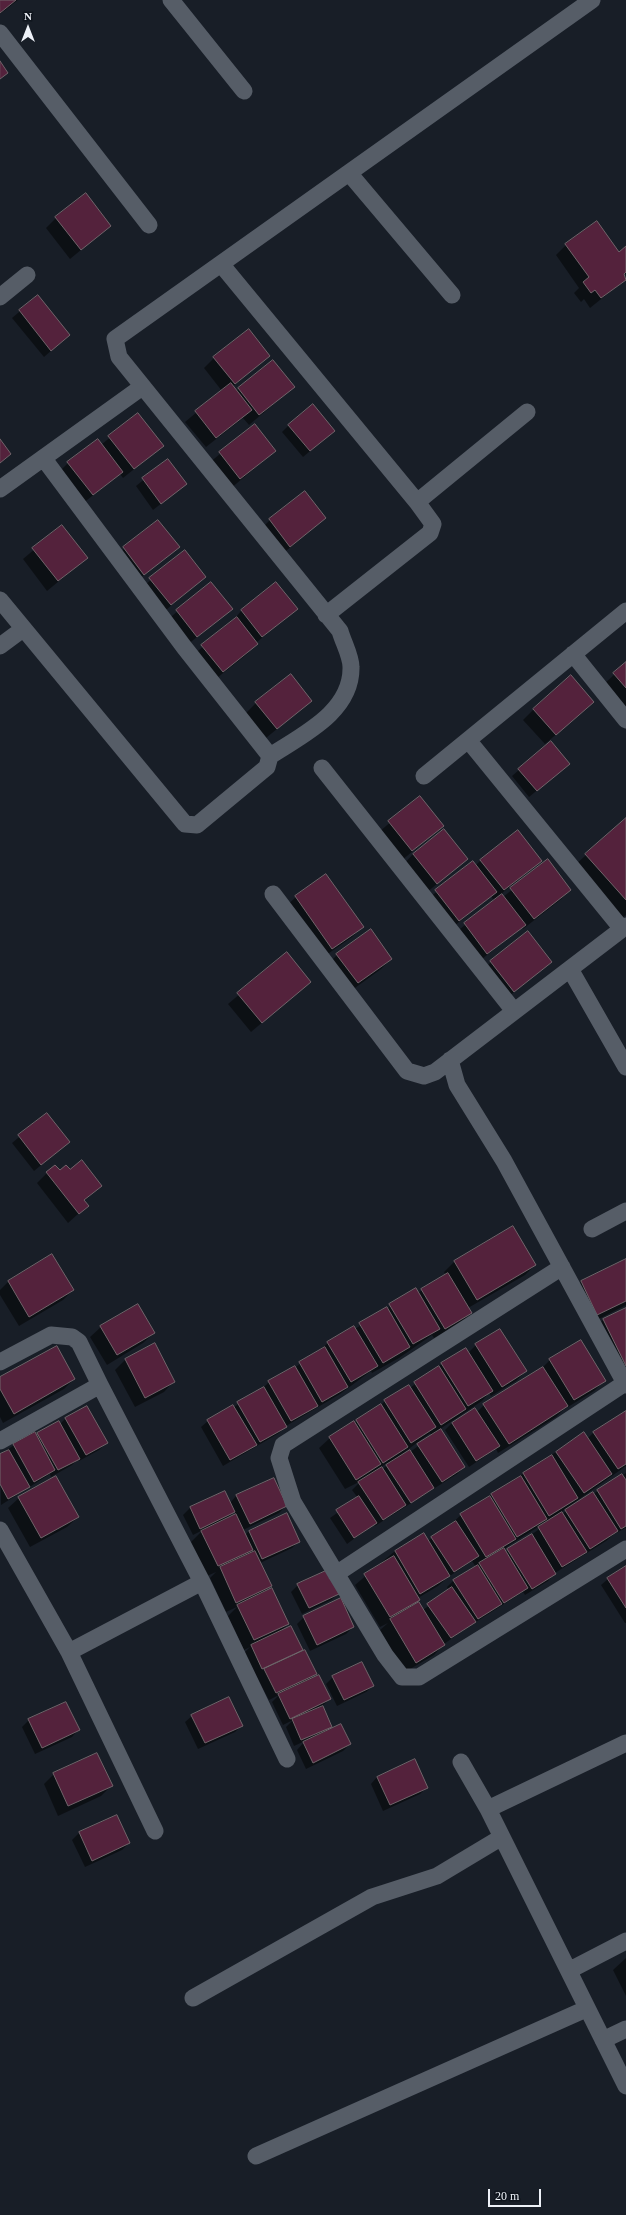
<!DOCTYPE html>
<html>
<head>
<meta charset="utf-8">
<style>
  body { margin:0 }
  #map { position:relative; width:626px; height:2215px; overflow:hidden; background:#181e27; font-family:Georgia,serif }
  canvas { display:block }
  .north { position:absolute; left:8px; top:8px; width:40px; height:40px; -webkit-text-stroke:3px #0f151d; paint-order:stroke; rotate:0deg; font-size:11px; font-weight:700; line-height:16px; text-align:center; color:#edf1f7 }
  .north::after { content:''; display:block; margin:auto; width:14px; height:18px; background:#edf1f7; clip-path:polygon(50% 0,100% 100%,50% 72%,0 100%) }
  .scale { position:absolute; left:488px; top:2189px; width:53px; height:18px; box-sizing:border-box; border:2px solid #edf1f7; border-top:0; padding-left:5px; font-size:12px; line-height:14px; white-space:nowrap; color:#edf1f7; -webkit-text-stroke:3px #0f151d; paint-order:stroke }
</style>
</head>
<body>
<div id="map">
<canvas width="626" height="2215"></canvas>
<div class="north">N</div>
<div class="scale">20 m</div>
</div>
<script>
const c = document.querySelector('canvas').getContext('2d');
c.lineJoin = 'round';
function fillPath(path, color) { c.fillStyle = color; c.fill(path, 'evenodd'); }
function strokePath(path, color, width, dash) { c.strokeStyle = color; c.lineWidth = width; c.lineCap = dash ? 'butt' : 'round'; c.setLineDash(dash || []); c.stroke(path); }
fillPath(new Path2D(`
  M0 0H18L0 14Z
  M56 218 110 226 70 259 46 228Z
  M597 223 619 253 626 248V274L624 275 626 279 590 308 584 299 581 302 574 293 579 288 556 255 566 245Z
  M38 296 69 335 44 357 12 318Z
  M269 356 232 387 236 391 273 362 294 387 249 425 243 418 206 447 185 422 222 391 204 368 214 358Z
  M138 414 163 446 123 478 120 474 82 504 58 473 68 463 101 445Z
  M289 425 334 431 303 457 282 432Z
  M254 426 275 451 230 489 209 463Z
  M168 460 186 484 153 510 136 486Z
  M325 518 280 556 260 530 270 520Z
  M158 521 178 546 133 584 113 558Z
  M62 526 87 558 47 591 23 559Z
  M185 552 205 577 160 615 140 589Z
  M211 583 231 609 186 646 166 621Z
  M276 584 296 609 256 643 247 654 212 682 192 656 232 622 241 611Z
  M626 664V711L604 684Z
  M311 701 266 738 246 713 256 703Z
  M533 710 582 712 545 744 523 720Z
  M551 742 562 770 529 797 512 776Z
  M420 797 443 826 401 861 379 832Z
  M626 819V915L622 918 575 865Z
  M413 854 467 859 426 893 403 865Z
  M481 860 541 861 501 894 503 897 548 861 570 890 560 900 523 929 522 927 477 963 454 934 494 901 491 896 448 931 425 901 473 863 475 866Z
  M326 876 362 927 352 937 322 958 285 907 296 897Z
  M287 954 310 982 251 1032 228 1004Z
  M337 955 391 959 381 969 348 993 327 965Z
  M491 962H551L503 1001 481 972Z
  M47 1114 62 1148 34 1171 12 1143Z
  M70 1170 101 1186 84 1201 88 1205 68 1223 37 1183 47 1173Z
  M513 1227 535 1265 525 1275 468 1308 471 1312 461 1323 434 1338 432 1335 399 1358 372 1373 371 1371 340 1394 286 1426 279 1433 223 1466 201 1427 208 1421 234 1407 262 1389 269 1382 294 1368 318 1352 328 1343 355 1329 416 1290 418 1293 446 1275 444 1272 454 1262Z
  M52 1255 73 1290 63 1300 19 1326 0 1295V1290L8 1282Z
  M625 1260 626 1305 587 1325 571 1292 581 1282Z
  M626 1309V1393L625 1394 593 1330 603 1320Z
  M101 1327 154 1333 143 1343 107 1365 90 1337Z
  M154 1345 174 1381 164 1392 135 1407 115 1370 125 1360Z
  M476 1345 526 1371 516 1381 491 1396 489 1393 482 1401 440 1429 464 1467 457 1474 375 1526 374 1524 347 1544 330 1518 358 1498 352 1490 361 1481 345 1489 319 1448 330 1438 379 1407 385 1401 410 1388 442 1364 468 1353ZM430 1433 432 1436 410 1452 394 1460ZM389 1462H390L382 1470 381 1467Z
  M550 1360 604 1381 594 1391 563 1410 556 1417 498 1453 496 1449 469 1467 445 1430 452 1423 475 1409 477 1412 484 1405 541 1369Z
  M0 1378 74 1379 64 1389 3 1423 0 1417Z
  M626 1412V1466L561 1512 562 1514 626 1473V1528L614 1534 606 1541 555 1573 548 1581 525 1595 523 1592 471 1625 444 1644 434 1655 405 1672 380 1630 388 1623 380 1627 355 1585 395 1551 424 1534 428 1541 450 1525 461 1515 556 1452 587 1439 594 1432ZM557 1515 558 1516 505 1553 504 1550 508 1546ZM472 1561 476 1567 454 1580 447 1587 449 1591 423 1610 412 1606 418 1598 438 1586 447 1578Z
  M66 1418 106 1443 99 1450 79 1461 78 1459 72 1465 51 1477 50 1474 1 1505 0 1455 14 1445 34 1434 36 1436 60 1424Z
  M273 1479 286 1506 279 1513 243 1530 245 1535 249 1531 286 1514 299 1541 292 1548 260 1563 271 1586 262 1594 288 1624 280 1632 291 1627 315 1674 308 1681 330 1699 322 1706 331 1726 324 1733 350 1744 343 1751 306 1769 297 1750 305 1741 294 1746 286 1727 293 1720 283 1725 272 1702 279 1695 269 1700 244 1653 250 1647 244 1650 228 1616 237 1607 226 1612 210 1578 216 1572 207 1576 191 1542 203 1530 193 1535 183 1515 190 1508 225 1492 230 1503 236 1496ZM234 1512 236 1516 226 1520Z
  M19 1498 78 1517 67 1527 30 1547 8 1508Z
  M626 1567V1623H625L601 1585 608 1579Z
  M298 1585 338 1594 331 1600 302 1614 291 1592Z
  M304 1617 353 1627 346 1634 310 1651 297 1624Z
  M333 1677 373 1686 366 1692 337 1706 326 1684Z
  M192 1716 242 1725 235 1732 198 1749 185 1722Z
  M29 1720 78 1730 72 1737 35 1754 22 1727Z
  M54 1774 111 1786 101 1796 58 1816 44 1784Z
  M377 1777 427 1787 420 1794 383 1811 371 1784Z
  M116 1816 129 1843 122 1850 85 1867 72 1840 79 1833Z
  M626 1958V1996L613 1970Z`), '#0007');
const building = new Path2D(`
  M0 0H16L0 13Z
  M0 61 8 73 0 79Z
  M86 193 111 226 81 250 55 217Z
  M597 221 619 252 626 246V272L624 274 626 280 601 298 595 290 591 293 583 282 589 277 565 244Z
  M38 295 70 335 51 351 19 310Z
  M249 329 270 356 235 384 213 357Z
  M273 360 295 387 259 415 238 388Z
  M231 383 252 410 216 438 195 411Z
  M313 404 335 431 310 451 288 425Z
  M138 413 164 446 134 469 108 436Z
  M255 424 276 451 240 479 219 452Z
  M0 439 11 454 0 463Z
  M98 439 123 472 93 495 67 462Z
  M168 459 187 484 161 504 142 478Z
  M305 491 326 518 290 547 269 519Z
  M158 520 180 547 144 575 123 547Z
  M62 525 88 558 58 581 32 548Z
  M185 550 206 577 171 605 149 578Z
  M211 582 233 609 197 637 176 610Z
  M276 582 298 609 262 637 241 610Z
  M237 617 258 644 223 672 201 645Z
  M626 662V688L613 673Z
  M291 674 312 701 277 729 255 702Z
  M571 675 594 702 556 735 533 709Z
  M551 741 570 764 537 791 518 769Z
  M420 796 444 826 412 851 388 821Z
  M626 818V900L585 854Z
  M444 829 468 859 437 884 413 854Z
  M518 830 542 861 504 890 480 860Z
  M548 859 571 890 534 919 510 888Z
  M473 861 497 892 459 921 435 890Z
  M326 874 364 927 332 949 295 896Z
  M502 894 526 925 487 954 464 923Z
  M371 929 392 959 358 983 336 954Z
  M528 931 552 962 514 992 490 961Z
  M287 952 311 982 262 1023 237 993Z
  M47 1113 70 1142 41 1165 18 1135Z
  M82 1160 102 1186 84 1200 89 1206 79 1214 46 1172 55 1165 60 1170 66 1165 70 1169Z
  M513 1226 536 1265 477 1300 454 1261Z
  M52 1254 74 1290 29 1317 8 1281Z
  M626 1259V1301L597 1315 581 1281Z
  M448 1273 472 1313 445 1329 421 1289Z
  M416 1288 440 1329 413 1344 389 1304Z
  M138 1304 155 1333 117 1355 100 1326Z
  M387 1307 410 1347 383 1363 359 1323Z
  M626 1308V1366L603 1319Z
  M354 1326 378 1366 351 1382 327 1342Z
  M500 1329 527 1371 502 1387 475 1344Z
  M581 1340 606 1381 574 1400 549 1359Z
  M155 1343 175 1382 145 1398 125 1359Z
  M57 1346 75 1379 14 1414 0 1389V1377Z
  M325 1347 348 1387 322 1402 299 1362Z
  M466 1348 493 1391 468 1406 441 1363Z
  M295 1366 318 1406 291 1421 268 1381Z
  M439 1366 466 1409 441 1425 414 1382Z
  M543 1367 568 1406 509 1444 483 1404Z
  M409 1385 436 1427 411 1443 384 1400Z
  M264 1387 287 1427 260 1442 237 1402Z
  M381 1404 408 1447 383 1463 356 1420Z
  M233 1405 257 1445 230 1460 207 1420Z
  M87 1406 108 1443 86 1455 65 1418Z
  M475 1408 500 1446 476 1461 452 1423Z
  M626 1411V1464L618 1469 593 1432Z
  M59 1421 80 1459 58 1470 37 1433Z
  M354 1421 381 1464 356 1480 329 1437Z
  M441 1429 465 1467 442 1482 417 1444Z
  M35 1432 55 1470 34 1482 13 1444Z
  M584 1432 612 1474 584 1493 556 1452Z
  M9 1450 30 1487 8 1499 0 1484V1454Z
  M410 1450 434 1488 411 1503 386 1465Z
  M552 1455 578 1498 549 1516 523 1473Z
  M382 1467 406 1505 383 1520 358 1482Z
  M622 1474 626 1480V1526L621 1529 597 1490Z
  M56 1476 79 1517 41 1538 18 1497Z
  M521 1476 547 1519 517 1537 491 1494Z
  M274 1478 287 1506 250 1524 236 1495Z
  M225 1491 235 1512 200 1529 190 1507Z
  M593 1492 618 1531 590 1549 565 1510Z
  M359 1496 377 1523 354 1538 336 1510Z
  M490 1496 516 1539 486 1557 460 1514Z
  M562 1512 587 1552 562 1567 538 1527Z
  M287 1513 300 1542 262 1559 249 1531Z
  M236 1514 253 1550 218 1566 201 1531Z
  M456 1521 479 1556 454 1572 431 1537Z
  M424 1533 450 1576 420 1594 395 1551Z
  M532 1534 556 1574 532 1589 507 1549Z
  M504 1548 528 1588 504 1603 479 1563Z
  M255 1551 272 1586 236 1603 220 1567Z
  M394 1556 420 1600 390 1617 364 1574Z
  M478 1565 502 1604 478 1619 453 1580Z
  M626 1566V1608L607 1578Z
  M328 1570 339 1594 309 1608 297 1584Z
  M452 1587 476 1622 451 1638 427 1604Z
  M272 1588 289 1624 254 1640 237 1605Z
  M341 1598 354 1627 317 1645 303 1616Z
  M419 1602 445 1645 416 1663 390 1619Z
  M291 1626 303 1650 262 1669 251 1645Z
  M305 1650 317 1674 276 1693 264 1669Z
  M362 1662 374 1686 344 1700 332 1676Z
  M319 1675 331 1699 290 1719 278 1694Z
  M229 1697 243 1726 205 1743 191 1715Z
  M66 1702 80 1730 42 1748 28 1719Z
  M323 1706 332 1727 301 1740 292 1719Z
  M341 1724 351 1744 313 1763 303 1742Z
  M97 1753 113 1786 68 1806 53 1773Z
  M415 1759 428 1788 390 1805 377 1777Z
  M117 1815 130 1843 92 1861 79 1832Z`);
fillPath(building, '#54223c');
strokePath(building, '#71646a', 1);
strokePath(new Path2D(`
  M171 0 244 91
  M0 33 149 225
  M349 173 452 295
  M221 264 417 502 433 524 430 533 326 615
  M0 297 27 275
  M0 489 142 387
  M417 502 527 412
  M0 600 185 824 197 825 267 767 270 756 184 647 44 459
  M0 646 23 629
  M573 654 626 720
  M468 740 622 929
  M270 756C302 735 352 712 351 667 351 656 343 642 340 631L119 357 115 339 592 0
  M322 768 514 1011
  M424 776 626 611
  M273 894 407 1071 424 1076 435 1072 626 926
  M570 969 626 1067
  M450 1060 457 1085 504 1161 626 1385
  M592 1229 626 1211
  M562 1267 283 1445 279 1458 293 1502 385 1655 402 1677H419L626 1549
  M0 1362 51 1335 72 1337 79 1342 100 1385
  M0 1441 100 1385 202 1582 287 1759
  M0 1530 69 1652 155 1831
  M336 1574 625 1383
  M69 1652 202 1582
  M461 1762 488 1809 626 2086
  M488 1809 626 1743
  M570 1970 626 1941
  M193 1998 372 1897 437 1876 502 1837
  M603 2040 626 2029
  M256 2156 586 2009`), '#565d67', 17);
</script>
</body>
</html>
